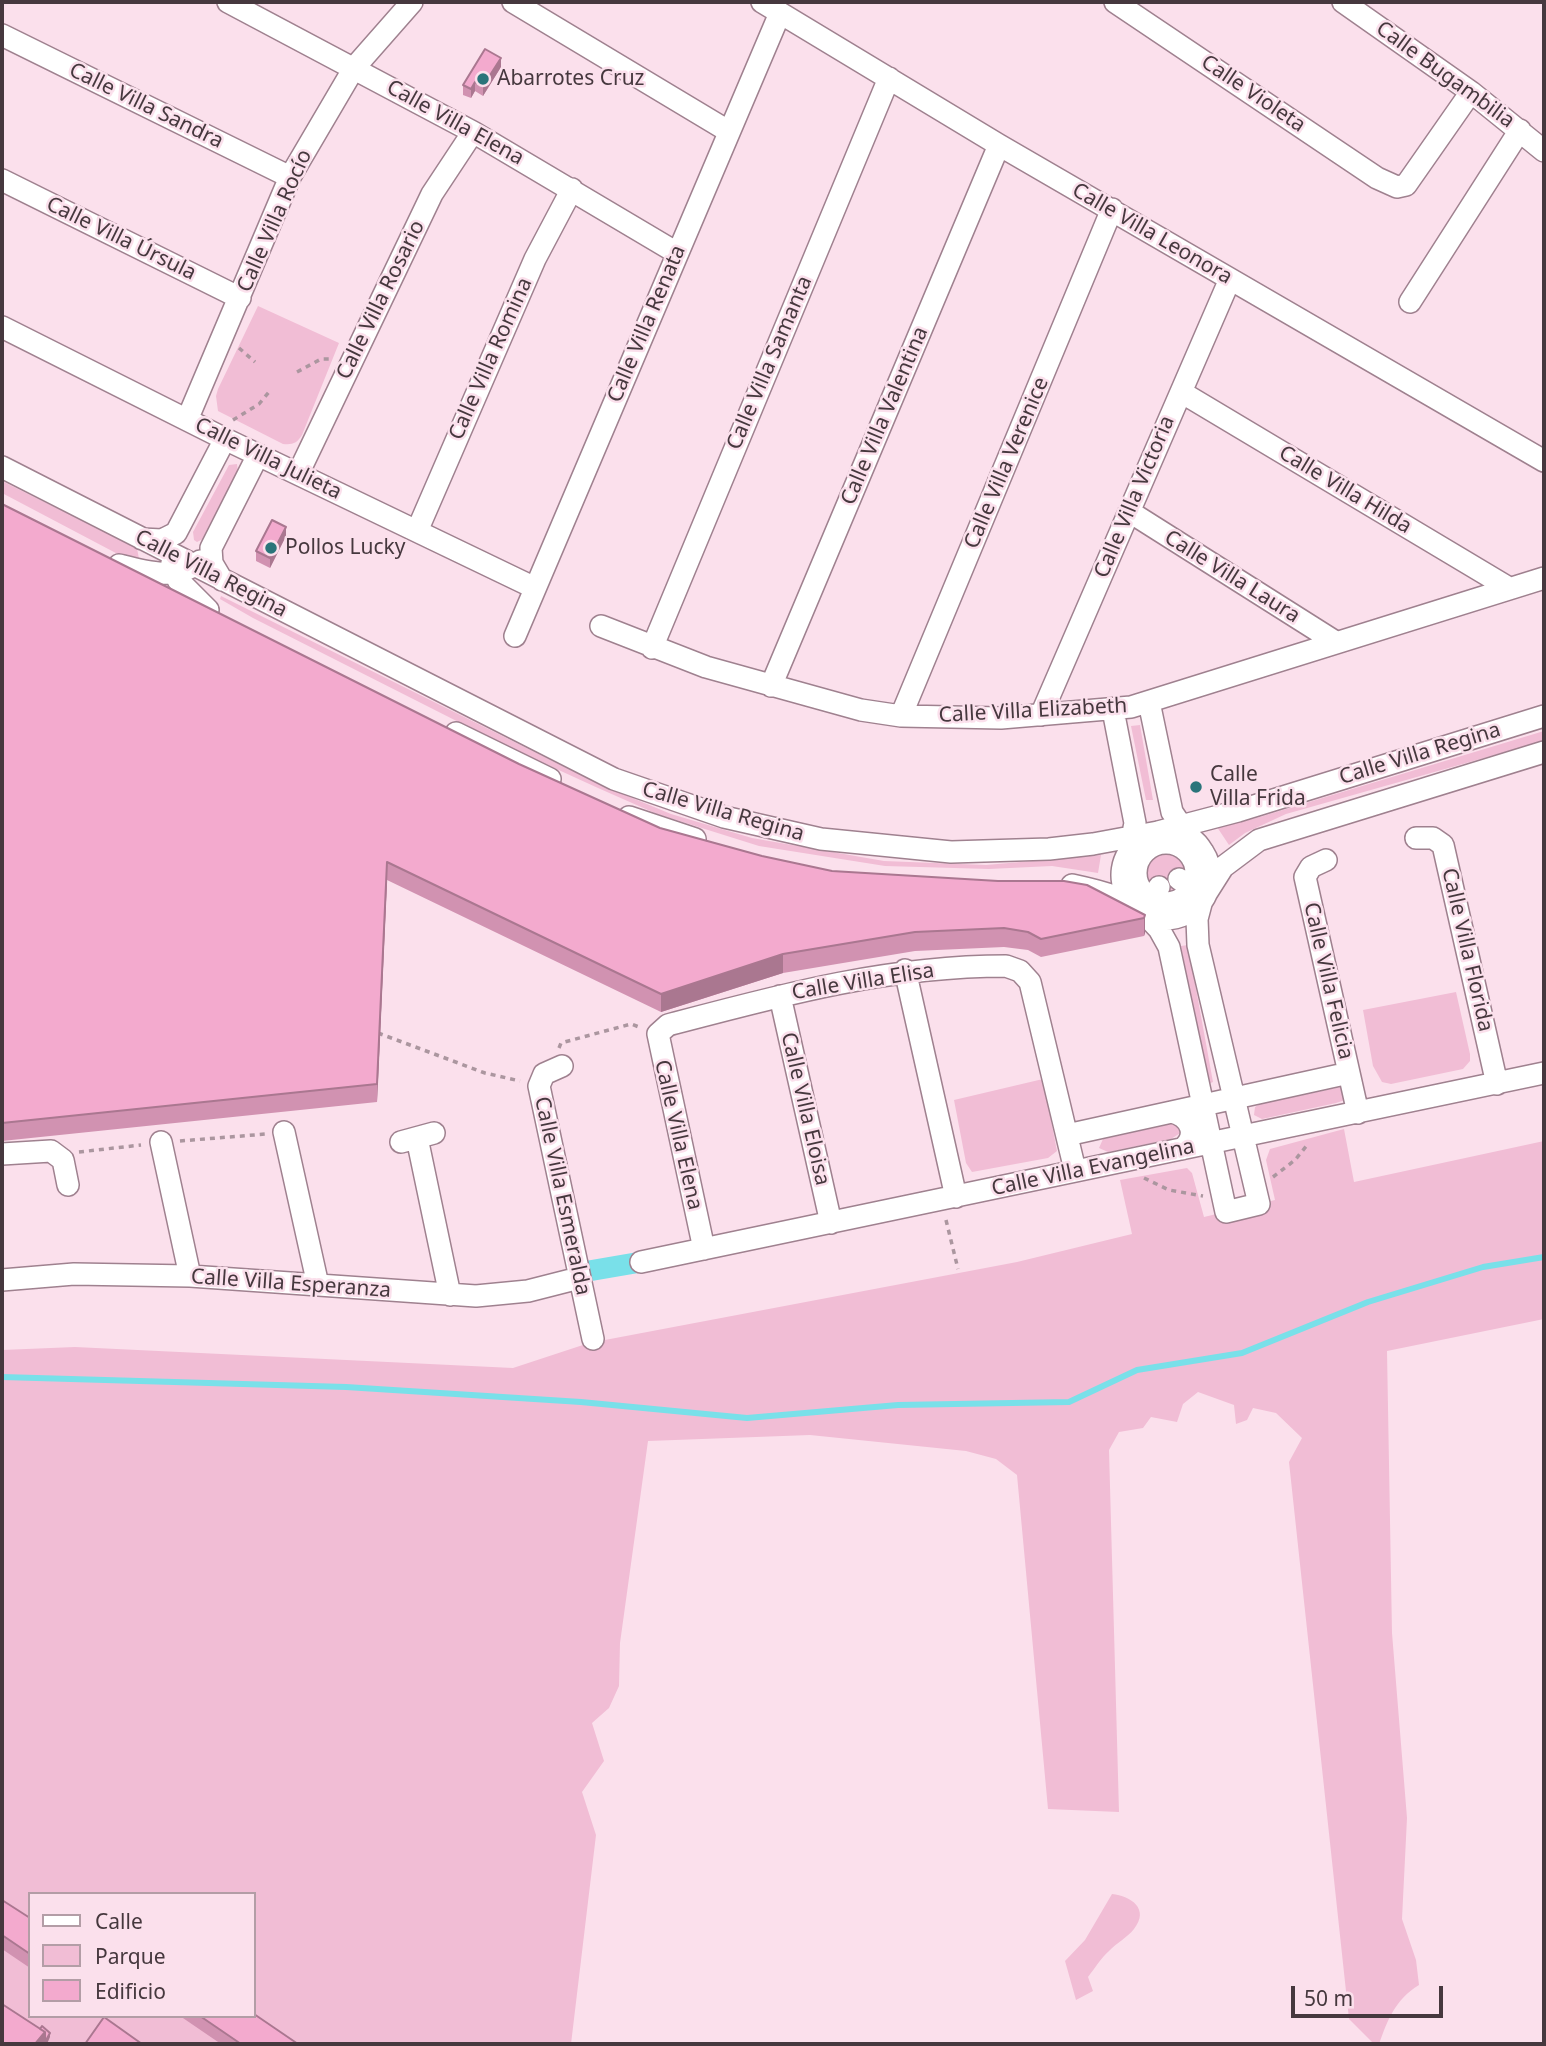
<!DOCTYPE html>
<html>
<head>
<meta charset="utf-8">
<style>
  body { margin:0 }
  #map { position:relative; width:1546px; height:2046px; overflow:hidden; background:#fbe0ec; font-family:"Noto Sans",sans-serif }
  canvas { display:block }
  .frame { position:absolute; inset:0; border:4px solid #46383e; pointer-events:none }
  .legend { position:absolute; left:28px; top:1892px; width:228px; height:126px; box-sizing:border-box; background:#fbe0ec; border:2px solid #b39da6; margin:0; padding:9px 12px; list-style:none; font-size:21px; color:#46383e }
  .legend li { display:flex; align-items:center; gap:14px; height:35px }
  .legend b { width:35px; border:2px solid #b39da6 }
  .scale { position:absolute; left:1291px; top:1986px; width:152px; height:32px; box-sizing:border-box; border:4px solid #46383e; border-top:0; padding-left:9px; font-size:21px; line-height:24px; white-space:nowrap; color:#46383e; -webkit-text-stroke:5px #fbe0ec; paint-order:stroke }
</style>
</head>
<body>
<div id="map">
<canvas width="1546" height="2046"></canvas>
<div class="frame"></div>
<ul class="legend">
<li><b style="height:9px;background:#fff"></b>Calle</li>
<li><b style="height:19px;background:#f1bdd5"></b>Parque</li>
<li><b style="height:19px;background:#f3aace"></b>Edificio</li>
</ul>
<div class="scale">50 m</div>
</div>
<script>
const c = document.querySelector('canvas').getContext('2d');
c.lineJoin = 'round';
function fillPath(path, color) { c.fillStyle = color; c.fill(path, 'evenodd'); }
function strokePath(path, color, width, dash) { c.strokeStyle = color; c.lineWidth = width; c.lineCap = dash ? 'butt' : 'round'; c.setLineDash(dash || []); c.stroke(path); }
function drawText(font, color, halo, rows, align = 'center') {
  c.font = font + ' "Noto Sans",sans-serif'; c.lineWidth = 5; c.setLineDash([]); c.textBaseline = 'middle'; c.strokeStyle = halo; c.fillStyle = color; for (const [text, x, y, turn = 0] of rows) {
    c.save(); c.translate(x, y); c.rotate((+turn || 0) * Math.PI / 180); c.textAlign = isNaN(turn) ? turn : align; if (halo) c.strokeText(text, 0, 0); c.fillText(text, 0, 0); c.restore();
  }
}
fillPath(new Path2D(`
  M258 306 339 343 302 435C297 443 293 445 283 444L218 411 216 396 218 389Z
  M237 464 238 472 205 538 197 542 194 540 193 532 229 465Z
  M2 481 137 548 139 559 131 561 2 493Z
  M221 596 601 785 671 814 752 838 884 861 986 865 1101 855 1098 873 1052 866 989 869 885 866 759 846 657 814 598 788 504 745 253 618 220 599Z
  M1140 725 1153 800H1146L1131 726Z
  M1544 731V741L1286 814 1245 833 1229 845 1217 827 1253 819Z
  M1135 872a31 31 0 1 1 62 0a31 31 0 1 1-62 0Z
  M1188 945 1213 1082 1208 1084 1181 946Z
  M1456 992 1470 1054V1061L1463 1069 1391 1084 1382 1082 1373 1066 1363 1010Z
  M1043 1079 1057 1151 1048 1158 972 1172 966 1163 954 1100Z
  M1341 1087 1345 1089V1100L1336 1103 1262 1119 1254 1115 1255 1107 1260 1104Z
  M1176 1123 1182 1132 1171 1139 1108 1152 1099 1148 1103 1139Z
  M1344 1129 1354 1182 1544 1141V1319L1387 1351 1392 1633 1407 1818 1402 1919 1416 1960 1419 1985C1395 2000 1388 2019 1379 2044H1374L1349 2019 1289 1462 1302 1438 1276 1413 1253 1408 1247 1420 1236 1424 1234 1405 1198 1392 1183 1404 1177 1422 1151 1417 1143 1428 1119 1432 1109 1450 1119 1812 1048 1809 1017 1475 996 1459 966 1451 810 1435 648 1441 620 1643 619 1686 609 1708 592 1723 604 1761 582 1792 596 1835 571 2044H2V1350L75 1347 513 1368 589 1343 1017 1262 1132 1234 1120 1180 1187 1168 1192 1173 1204 1217 1275 1200 1266 1160 1270 1149ZM30 1894H254V2016H30Z
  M1112 1894C1131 1896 1150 1909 1134 1929 1127 1938 1116 1943 1109 1951 1101 1958 1095 1968 1088 1977L1093 1991 1076 2000 1065 1961 1085 1940Z`), '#f1bdd5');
strokePath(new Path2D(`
  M2 1377 346 1387 581 1402 747 1418 898 1405 1069 1402 1137 1370 1242 1353 1368 1302 1483 1267 1544 1257`), '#79e0e9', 6);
strokePath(new Path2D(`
  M577 1273 641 1262`), '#79e0e9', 21);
const minor = new Path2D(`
  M228 2 473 132 677 253
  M513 2 728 131
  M762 2 999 145 1544 461
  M1115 2 1377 178 1397 187 1406 185 1471 92
  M1343 2 1471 92 1544 151
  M2 35 290 177
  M2 180 240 298
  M1410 302 1520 130
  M2 327 225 439 535 588
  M1181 392 1509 588
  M187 420 290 177 354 68 412 2
  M2 467 614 779 724 817 821 839 951 852 1049 849 1093 844 1158 832 1238 811 1544 716
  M298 474 432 194 473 132
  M1130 512 1334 641
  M417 531 535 259 572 189
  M142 539 162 540 176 533 225 439
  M172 563 178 580 208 610
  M119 565C146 572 177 581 200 561
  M222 580 212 563 211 548 258 455
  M601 626 706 667 861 710 901 716 1001 718 1131 707 1544 578
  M515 636 780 13
  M652 648 889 78
  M771 686 999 145
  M1149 702 1172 812 1188 836
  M1113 710 1135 823 1130 848
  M1041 715 1230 279
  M901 716 1112 209
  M456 733 550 779
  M629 817 695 839
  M1416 838H1433L1443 845 1497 1084
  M1136 873a30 30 0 1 1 60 0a30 30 0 1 1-60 0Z
  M1326 860 1311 867 1305 877 1358 1113
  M1179 879 1204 897 1223 867 1259 840 1544 752
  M1072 885C1086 888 1100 891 1113 896 1127 902 1138 911 1152 916 1174 924 1201 912 1208 889 1212 876 1210 863 1203 852 1173 800 1089 855 1136 907
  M1159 887 1144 913 1159 929 1169 947 1226 1212 1259 1204 1198 945 1197 919 1202 900
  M905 970 956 1197
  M780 996 831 1223
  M562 1066 544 1074 539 1086 593 1339
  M1172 1112C1191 1117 1199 1136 1182 1149
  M284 1132 318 1285
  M1067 1135 1349 1073
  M417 1138 450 1295
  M161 1142 190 1276
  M401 1142 434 1133
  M2 1154 51 1151 63 1160 68 1185
  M704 1249 658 1034 668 1025C781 995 887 966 1006 966L1020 971 1030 982 1075 1170
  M641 1262 1544 1073
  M2 1280 74 1274 190 1276 476 1296 528 1291 579 1278`);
strokePath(minor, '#9f818f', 24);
strokePath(new Path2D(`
  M239 348 255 362
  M297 372 321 359H331
  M233 420 259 404 269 392
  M378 1033 485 1073 520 1081
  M559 1048 561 1043 631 1024 639 1027
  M180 1141 266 1134
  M79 1152 141 1145
  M1273 1177 1295 1160 1308 1144
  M1144 1178 1169 1190 1203 1196
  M946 1220 958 1269`), '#ab969f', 3.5, [5, 5]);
strokePath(minor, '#fff', 21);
fillPath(new Path2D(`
  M501 67 483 96 475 91 471 98 463 95V85Z
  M2 504 519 764 660 828 762 856 832 871 1145 915V933L1144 936 1041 957 1028 950 1004 947 915 951 783 973 661 1012 387 880 377 1102 2 1141Z
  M286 536 270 568 256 561V551Z
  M2 1900 30 1918V1968L2 1949Z
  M180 2016H254L298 2044H221Z`), '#d192b1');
fillPath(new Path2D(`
  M501 58V67L483 96V86Z
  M475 82V91L471 98V89Z
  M286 527V536L270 568V558Z
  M387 862V880L377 1102V1084Z
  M1145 915V933L1144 936V918Z
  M783 954V973L661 1012V994Z
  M45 2032V2044H35Z
  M50 2033V2037L47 2044H45V2042Z`), '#aa7790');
const building = new Path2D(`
  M485 49 501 58 483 86 475 82 471 89 463 85Z
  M2 504 519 764 660 828 762 856 832 871 998 881H1064L1087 885 1145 915 1144 918 1041 939 1028 932 1004 928 915 932 783 954 661 994 387 862 377 1084 2 1123Z
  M272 520 286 527 270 558 256 551Z
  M2 1900 30 1918V1954L2 1935Z
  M2 2004 45 2032 35 2044H2Z
  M254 2014 298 2044H241L200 2016H254Z
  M104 2017 142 2044H85Z
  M42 2026 50 2033 45 2042V2032L40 2029Z`);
fillPath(building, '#f3aace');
strokePath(building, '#aa7790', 2);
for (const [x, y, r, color] of [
  [483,79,7,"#2a747a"],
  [271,548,7,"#2a747a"],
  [1196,787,7,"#2a747a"]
]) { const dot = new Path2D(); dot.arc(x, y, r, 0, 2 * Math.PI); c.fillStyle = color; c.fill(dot); strokePath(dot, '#fbe0ec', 2.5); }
drawText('21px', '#46383e', '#fbe0ec', [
  ["Calle Bugambilia",1445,75,36],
  ["Calle Violeta",1253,94,34],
  ["Calle Villa Sandra",146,106,26],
  ["Calle Villa Elena",455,123,29],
  ["Calle Villa Rocío",275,221,-66],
  ["Calle Villa Leonora",1152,234,30],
  ["Calle Villa Úrsula",121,239,26],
  ["Calle Villa Rosario",381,300,-64],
  ["Calle Villa Renata",647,324,-67],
  ["Calle Villa Romina",491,359,-66],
  ["Calle Villa Samanta",770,363,-67],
  ["Calle Villa Valentina",885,416,-67],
  ["Calle Villa Julieta",268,459,26],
  ["Calle Villa Verenice",1007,463,-67],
  ["Calle Villa Hilda",1345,490,31],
  ["Calle Villa Victoria",1135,497,-67],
  ["Calle Villa Regina",211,574,27],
  ["Calle Villa Laura",1232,577,32],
  ["Calle Villa Elizabeth",1033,711,-3],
  ["Calle Villa Regina",1420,754,-17],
  ["Calle Villa Regina",723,812,16],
  ["Calle Villa Florida",1467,950,77],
  ["Calle Villa Felicia",1328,981,77],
  ["Calle Villa Elisa",863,982,-9],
  ["Calle Villa Eloisa",805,1109,77],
  ["Calle Villa Elena",678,1135,77],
  ["Calle Villa Evangelina",1093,1168,-12],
  ["Calle Villa Esmeralda",562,1196,78],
  ["Calle Villa Esperanza",291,1284,4]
]);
drawText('21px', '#46383e', '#fbe0ec', [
  ["Abarrotes Cruz",497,79],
  ["Pollos Lucky",285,548],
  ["Calle",1210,775],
  ["Villa Frida",1210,799]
], 'left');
</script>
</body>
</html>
